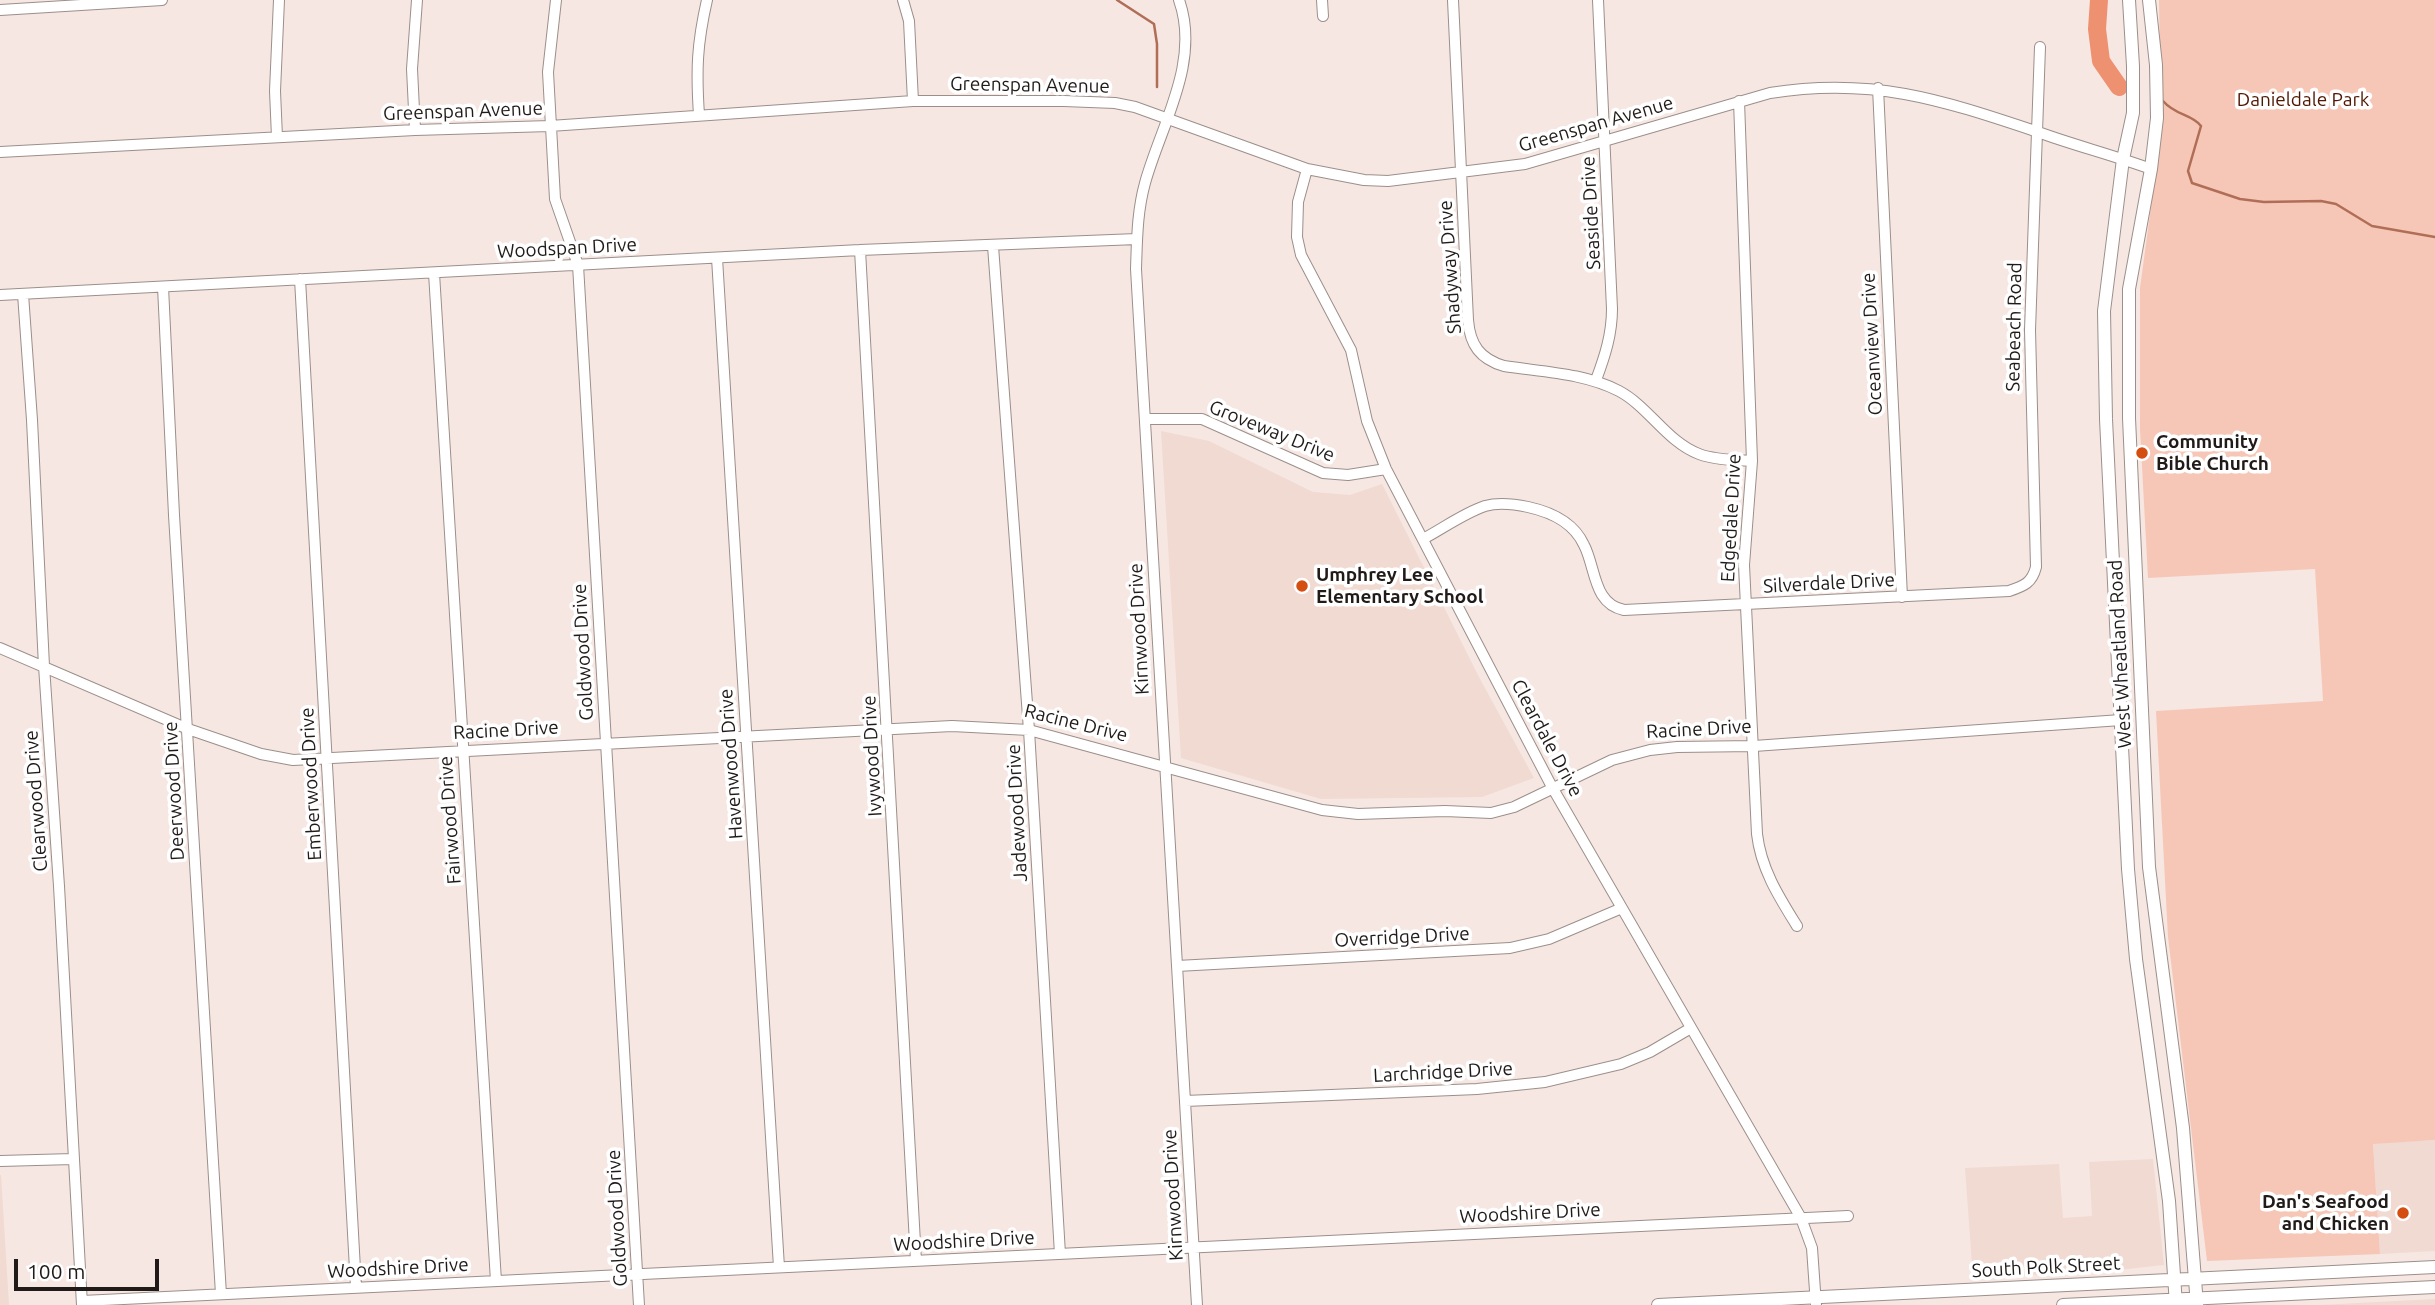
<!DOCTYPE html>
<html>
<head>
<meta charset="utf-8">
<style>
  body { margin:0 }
  #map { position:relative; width:2435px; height:1305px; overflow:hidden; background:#f6e7e2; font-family:Ubuntu,sans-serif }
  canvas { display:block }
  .scale { position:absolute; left:14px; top:1259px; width:145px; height:32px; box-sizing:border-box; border:4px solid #201b19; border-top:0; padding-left:9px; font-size:21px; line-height:24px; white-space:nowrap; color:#201b19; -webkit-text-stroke:5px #fff; paint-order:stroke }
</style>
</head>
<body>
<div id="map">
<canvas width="2435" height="1305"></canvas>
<div class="scale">100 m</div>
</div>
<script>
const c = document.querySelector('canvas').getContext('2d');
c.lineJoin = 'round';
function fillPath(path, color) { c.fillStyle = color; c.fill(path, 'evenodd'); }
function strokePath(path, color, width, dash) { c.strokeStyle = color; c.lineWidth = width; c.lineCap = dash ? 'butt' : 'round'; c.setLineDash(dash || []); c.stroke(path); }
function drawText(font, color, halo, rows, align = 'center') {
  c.font = font + ' Ubuntu,sans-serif'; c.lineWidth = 7; c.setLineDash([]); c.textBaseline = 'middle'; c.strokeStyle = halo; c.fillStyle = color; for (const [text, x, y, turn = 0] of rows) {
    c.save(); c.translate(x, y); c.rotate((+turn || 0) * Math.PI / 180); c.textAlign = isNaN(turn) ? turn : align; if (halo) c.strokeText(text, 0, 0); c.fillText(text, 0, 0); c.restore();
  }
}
fillPath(new Path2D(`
  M1161 431 1209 441 1313 492 1350 495 1382 484 1479 677 1534 778 1482 797 1321 799 1181 758Z
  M2435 1140V1251L2380 1254 2373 1143Z
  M2153 1159 2164 1265 2109 1271 1973 1278 1965 1168 2059 1164 2063 1218 2092 1216 2089 1162Z
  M0 1175H1L9 1305H0Z
  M2435 1299V1305H2321Z`), '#f1dad2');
fillPath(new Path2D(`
  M2159 0H2435V1140L2373 1144 2380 1254 2207 1261 2168 937 2156 711 2323 701 2315 569 2148 578 2140 429V288L2161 133Z`), '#f6c7b7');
strokePath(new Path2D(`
  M1117 0 1154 24 1157 44V87
  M2163 101C2176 116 2192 114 2201 126L2188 171 2192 183 2240 199 2264 202 2321 201 2336 204 2372 226 2435 237`), '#b06e57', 2.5);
strokePath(new Path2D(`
  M2099 0 2097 29 2101 61 2119 87`), '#ed9171', 18);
const minor = new Path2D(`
  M556 0 548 72 555 199 578 265 639 1305
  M903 0 909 21 913 101
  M1179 0C1201 62 1161 125 1145 183 1137 212 1137 240 1136 269L1197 1305
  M1322 0 1323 16
  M1453 0 1468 320C1470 345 1480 359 1504 366 1543 372 1584 373 1619 391 1649 407 1667 442 1699 454 1715 460 1735 460 1752 461
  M0 10 162 0
  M1878 88 1902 597
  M1739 101 1752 461 1744 565 1757 834C1761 869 1779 897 1797 926
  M699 115C696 70 697 44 707 0
  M415 130 412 69 417 0
  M277 137 275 91 279 0
  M0 152 415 130 550 126 913 101H1064L1115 103 1135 107 1307 169 1364 180 1388 181 1525 164 1770 93C1872 77 1939 99 2035 131 2073 145 2113 155 2151 169
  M1307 169 1298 202 1297 237 1301 255 1351 350 1367 421 1386 469 1552 787 1801 1218 1812 1248 1816 1305
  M993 246 1029 730 1060 1254
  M860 250 916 1261
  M717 258 779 1267
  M434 273 496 1281
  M300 279 356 1287
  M163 287 174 515 221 1294
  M23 294 32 420 44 666 59 886 82 1305
  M0 295 860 250 1137 239
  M1596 380C1605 356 1612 334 1612 309L1598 0
  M1145 419H1202L1323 473 1348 475 1386 469
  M1423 539C1442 529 1464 513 1485 506 1499 502 1514 504 1528 507 1551 512 1574 523 1584 545 1596 568 1593 604 1624 610L2009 591C2024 586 2032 583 2036 567L2030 330 2040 47
  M0 648 188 729 261 754 293 760 952 726 1029 730 1322 810 1358 814 1445 811 1491 813 1514 807 1612 760 1650 750 1677 747 1754 746 2121 720
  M1177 966 1510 948 1549 939 1622 908
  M1185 1101 1477 1089 1545 1082 1621 1064 1650 1052 1691 1028
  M0 1161 73 1159
  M82 1301 1848 1216`);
const major = new Path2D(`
  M2129 0 2133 66V113L2123 159 2104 311 2106 419 2128 869 2136 959 2169 1201 2176 1305
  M2149 0 2156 65 2157 118 2151 169 2129 289V418L2149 867 2183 1128 2197 1305
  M1658 1305 2435 1267
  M2063 1305 2435 1287`);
strokePath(minor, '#9c8f8a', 12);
strokePath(major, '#9c8f8a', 14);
strokePath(minor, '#fff', 10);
strokePath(major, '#fff', 12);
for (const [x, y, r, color] of [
  [2142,453,7,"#d44e12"],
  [1302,586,7,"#d44e12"],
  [2403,1213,7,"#d44e12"]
]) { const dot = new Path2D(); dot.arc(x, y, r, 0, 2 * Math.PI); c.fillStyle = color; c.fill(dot); strokePath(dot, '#fff', 2.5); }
drawText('19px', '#201b19', '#fff', [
  ["Greenspan Avenue",1030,85,1],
  ["Greenspan Avenue",463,111,-2],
  ["Greenspan Avenue",1596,124,-16],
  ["Seaside Drive",1591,213,-93],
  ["Woodspan Drive",567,248,-3],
  ["Shadyway Drive",1450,267,-94],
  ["Seabeach Road",2014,327,-89],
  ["Oceanview Drive",1872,344,-93],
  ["Groveway Drive",1272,431,22],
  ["Edgedale Drive",1731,518,-87],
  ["Silverdale Drive",1829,583,-3],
  ["Kirnwood Drive",1139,629,-93],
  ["Goldwood Drive",583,652,-93],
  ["West Wheatland Road",2120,654,-93],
  ["Racine Drive",1076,723,14],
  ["Racine Drive",1699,729,-3],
  ["Racine Drive",506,730,-3],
  ["Cleardale Drive",1547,738,62],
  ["Ivywood Drive",872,756,-93],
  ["Havenwood Drive",731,764,-94],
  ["Emberwood Drive",311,784,-93],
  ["Deerwood Drive",174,791,-93],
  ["Clearwood Drive",36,801,-94],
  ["Jadewood Drive",1017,813,-93],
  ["Fairwood Drive",450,820,-94],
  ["Overridge Drive",1402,937,-3],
  ["Larchridge Drive",1443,1072,-3],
  ["Kirnwood Drive",1173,1195,-93],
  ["Woodshire Drive",1530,1213,-3],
  ["Goldwood Drive",617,1218,-93],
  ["Woodshire Drive",964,1241,-3],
  ["South Polk Street",2046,1267,-3],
  ["Woodshire Drive",398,1268,-3]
]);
drawText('19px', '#501802', '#fff', [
  ["Danieldale Park",2303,100]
]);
drawText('bold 19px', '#201b19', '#fff', [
  ["Community",2156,442],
  ["Bible Church",2156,464],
  ["Umphrey Lee",1316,575],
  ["Elementary School",1316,597],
  ["Dan's Seafood",2389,1202,"right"],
  ["and Chicken",2389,1224,"right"]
], 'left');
</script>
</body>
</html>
